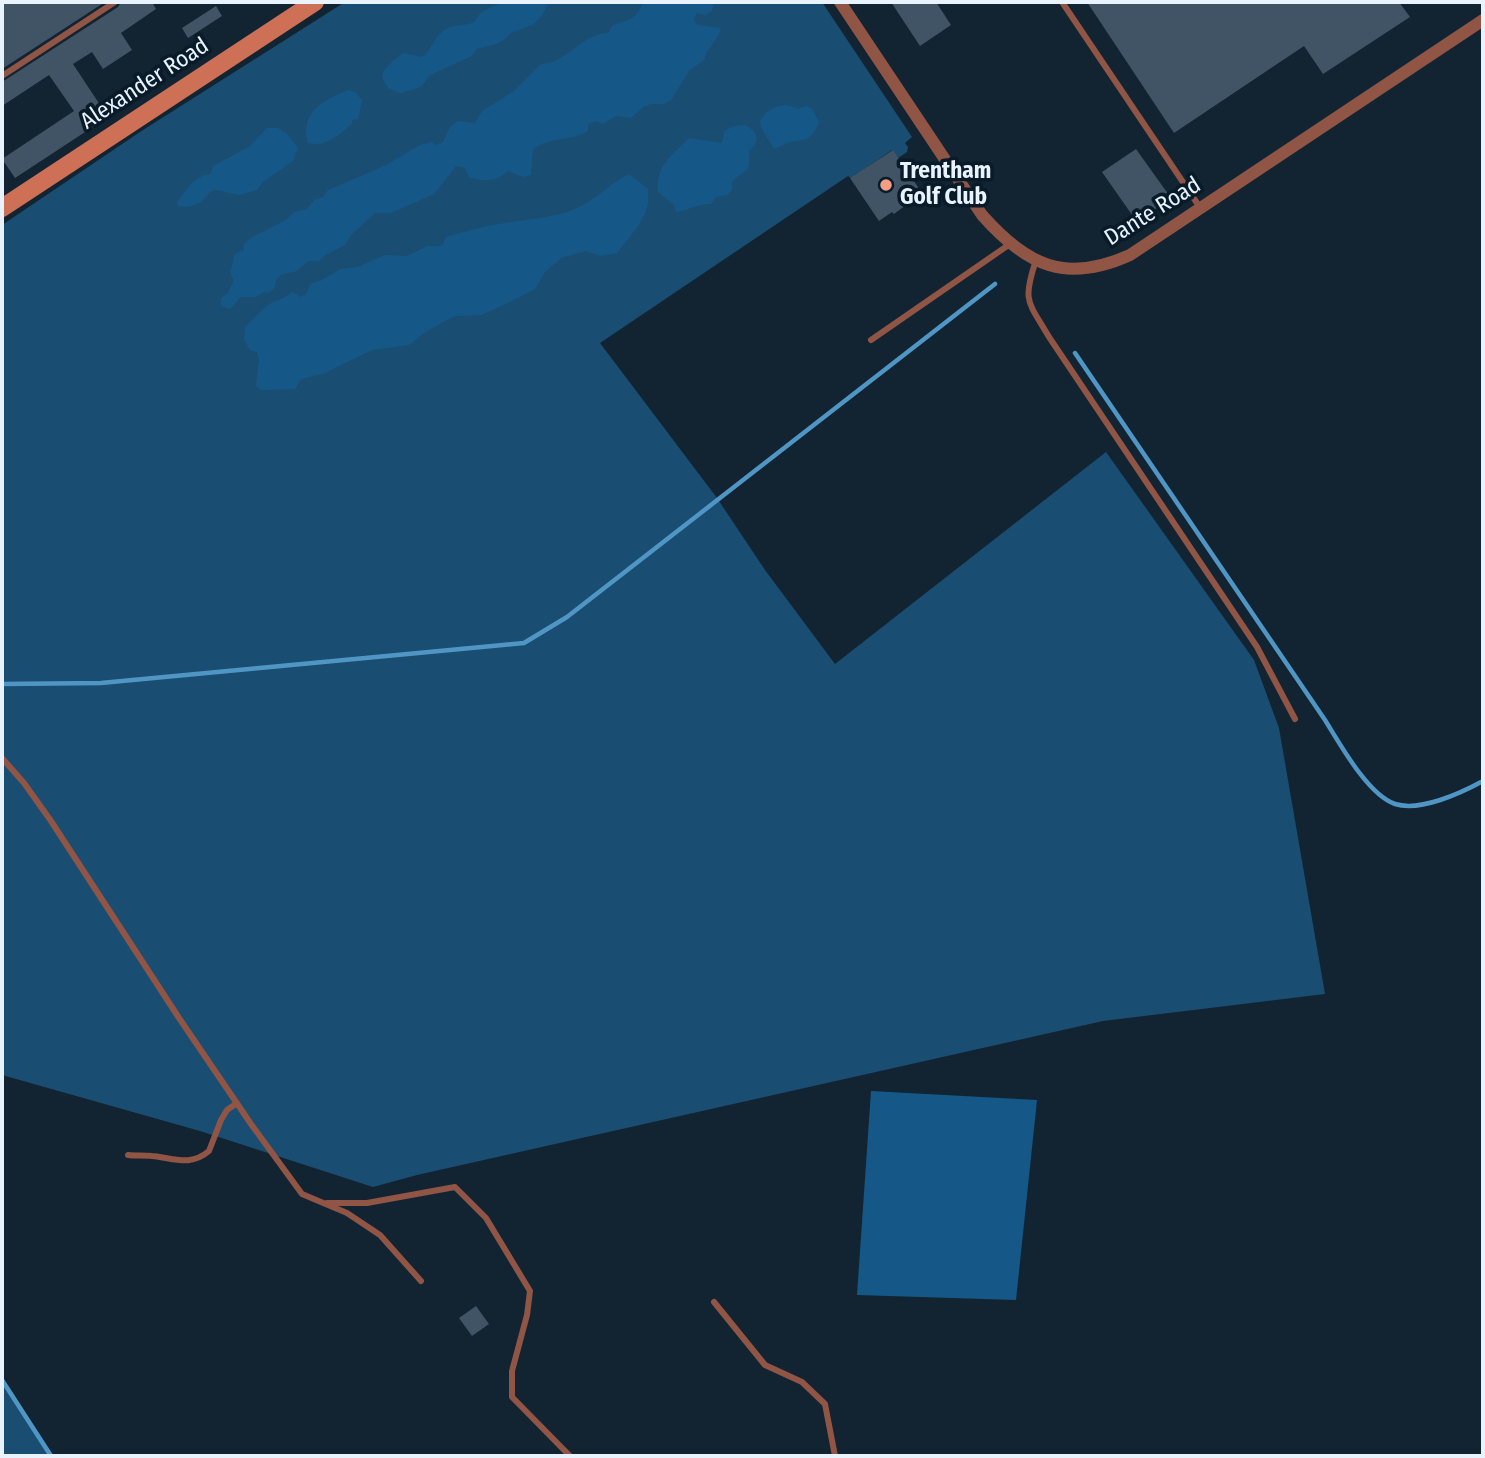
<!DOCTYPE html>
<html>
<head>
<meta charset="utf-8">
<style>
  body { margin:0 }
  #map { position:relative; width:1485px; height:1458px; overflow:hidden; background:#122432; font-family:"Fira Sans Condensed",sans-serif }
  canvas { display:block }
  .frame { position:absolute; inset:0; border:4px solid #e8f3fe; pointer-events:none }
</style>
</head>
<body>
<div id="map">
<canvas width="1485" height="1458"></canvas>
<div class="frame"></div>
</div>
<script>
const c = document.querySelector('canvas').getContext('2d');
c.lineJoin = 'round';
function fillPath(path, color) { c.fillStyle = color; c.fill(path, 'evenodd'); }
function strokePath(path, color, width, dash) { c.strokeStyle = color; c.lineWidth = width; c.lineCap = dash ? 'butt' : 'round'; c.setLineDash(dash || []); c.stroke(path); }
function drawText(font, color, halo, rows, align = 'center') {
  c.font = font + ' "Fira Sans Condensed",sans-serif'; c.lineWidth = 7; c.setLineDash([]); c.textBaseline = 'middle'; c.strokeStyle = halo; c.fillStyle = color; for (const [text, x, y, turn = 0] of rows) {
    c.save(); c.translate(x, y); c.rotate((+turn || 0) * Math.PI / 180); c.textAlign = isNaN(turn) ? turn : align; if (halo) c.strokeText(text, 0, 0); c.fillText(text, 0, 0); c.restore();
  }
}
fillPath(new Path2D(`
  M345 2H822L912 137 905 143 908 147 907 152 898 158 892 150 851 178 848 176 600 343 717 498 765 570 835 664 1106 452 1254 660 1279 728 1325 994 1103 1021 417 1175 373 1187 200 1131 2 1075V225L143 130Z
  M2 1377 54 1456H2Z`), '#1a4d72');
fillPath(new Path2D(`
  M504 2H549L541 17 532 25 511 33 504 40 496 44 477 49 472 56 430 75 421 87 400 93 388 88 382 78 383 72 392 62 403 53 422 57C431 51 433 40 441 33 451 23 463 27 475 22 481 8 492 8 504 2Z
  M649 2H714L712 11 705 15 697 13 694 20 698 25 721 28C719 40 707 46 704 60L689 71 671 100 663 104H651L643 107 631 118 616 116 603 124 596 121 588 124V131C571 142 547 136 533 150L531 175 523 177 508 171C495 182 485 182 469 177L465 168 456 166 434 194 391 213H375L353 233 345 245 324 256 319 261H308L297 271 281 275 276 280 275 287 269 293 264 292 255 297H241L230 309 221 306V298L227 294 234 281 230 273 235 254 244 250V244L250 238 286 220 294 212 307 209 314 200 323 197 328 190 384 166 420 145 431 142 436 145 443 142 450 127 458 121 475 123 482 111 514 91 541 64C561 64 575 45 592 37 597 34 603 34 609 32L612 26C626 20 636 20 642 5Z
  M348 90 355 92 362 100 358 119 352 120V124C338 135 326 148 308 143 299 113 324 100 348 90Z
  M787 105 798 109 807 106 812 109 819 122C809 147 802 136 785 144 781 145 778 148 774 149 770 141 761 132 760 121 766 110 775 106 787 105Z
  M745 125 753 130 757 138 755 145 749 151C750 177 747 166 732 182V190L727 195 716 197 711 204C698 204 689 210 676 212L673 204 658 192C656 164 671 157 689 138L722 143 724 131 734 126Z
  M267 128H278L286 133 298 148 293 161 263 182 257 190 239 195 217 190 211 191 200 203 187 207 178 206 177 202C187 190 193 176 211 174L213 166 249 147Z
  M629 174 648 189V204L645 213 638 226 617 253 600 256 586 251 561 258 545 272 535 289 508 303 481 315 454 316 427 331 409 345 372 350 325 373 301 379 295 389 261 390 256 386 259 360 257 352 250 350 244 339 245 327C253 320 259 312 267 306 275 299 285 300 292 292L301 297 307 293 310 284 320 281 341 269 358 267 385 255 407 256 428 246H442L446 237C466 231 485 226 505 223 529 219 553 218 575 209 596 200 609 184 629 174Z
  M871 1091 1037 1100 1016 1300 857 1295Z`), '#155887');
strokePath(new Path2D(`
  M1075 353 1325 720C1340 744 1368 795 1395 804 1420 812 1461 793 1483 781
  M2 684 101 683 524 643 567 617 995 284
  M2 1380 51 1456`), '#5096c5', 4.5);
fillPath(new Path2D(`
  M2 2H105L2 69Z
  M121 2H152L156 9 121 33 132 50 103 69 92 52 73 64 108 117 15 178 2 159 74 111 49 75 2 106V82L118 7Z
  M891 2H936L951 25 920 46Z
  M1087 2H1399L1410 17 1323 74 1304 46 1174 133Z
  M216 6 222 16 188 38 182 28Z
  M1136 149 1171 198 1137 222 1102 172Z
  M893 150 922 193 894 214 892 212 879 221 850 178Z
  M476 1306 489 1324 472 1336 459 1318Z`), '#415465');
strokePath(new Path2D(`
  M1062 2 1201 209
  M2 76 115 2
  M1036 260C1022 302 1028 301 1049 337L1257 647 1295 719
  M871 340 1010 244
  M2 758 24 783 51 821 179 1018 251 1124 302 1194 347 1213 380 1235 421 1281
  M128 1155C136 1156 144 1155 152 1156 174 1158 190 1167 209 1151L221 1120 227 1110 237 1103
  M327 1203H367L455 1187 486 1218 530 1291 527 1315 512 1371V1397L570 1456
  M714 1302 765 1365 802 1382 825 1404 835 1456`), '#905544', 6);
strokePath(new Path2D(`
  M840 2 982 215C1027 266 1066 284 1130 255L1483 20`), '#905544', 12);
strokePath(new Path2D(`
  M2 208 315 2`), '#ce7055', 18);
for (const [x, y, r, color] of [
  [886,185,7,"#f49e86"]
]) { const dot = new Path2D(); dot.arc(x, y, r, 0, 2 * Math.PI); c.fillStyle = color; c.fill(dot); strokePath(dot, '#091a28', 2.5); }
drawText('23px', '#e8f3fe', '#091a28', [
  ["Alexander Road",145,84,-33],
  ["Dante Road",1153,212,-32]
]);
drawText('bold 23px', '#e8f3fe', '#091a28', [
  ["Trentham",900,172],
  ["Golf Club",900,198]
], 'left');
</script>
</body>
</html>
